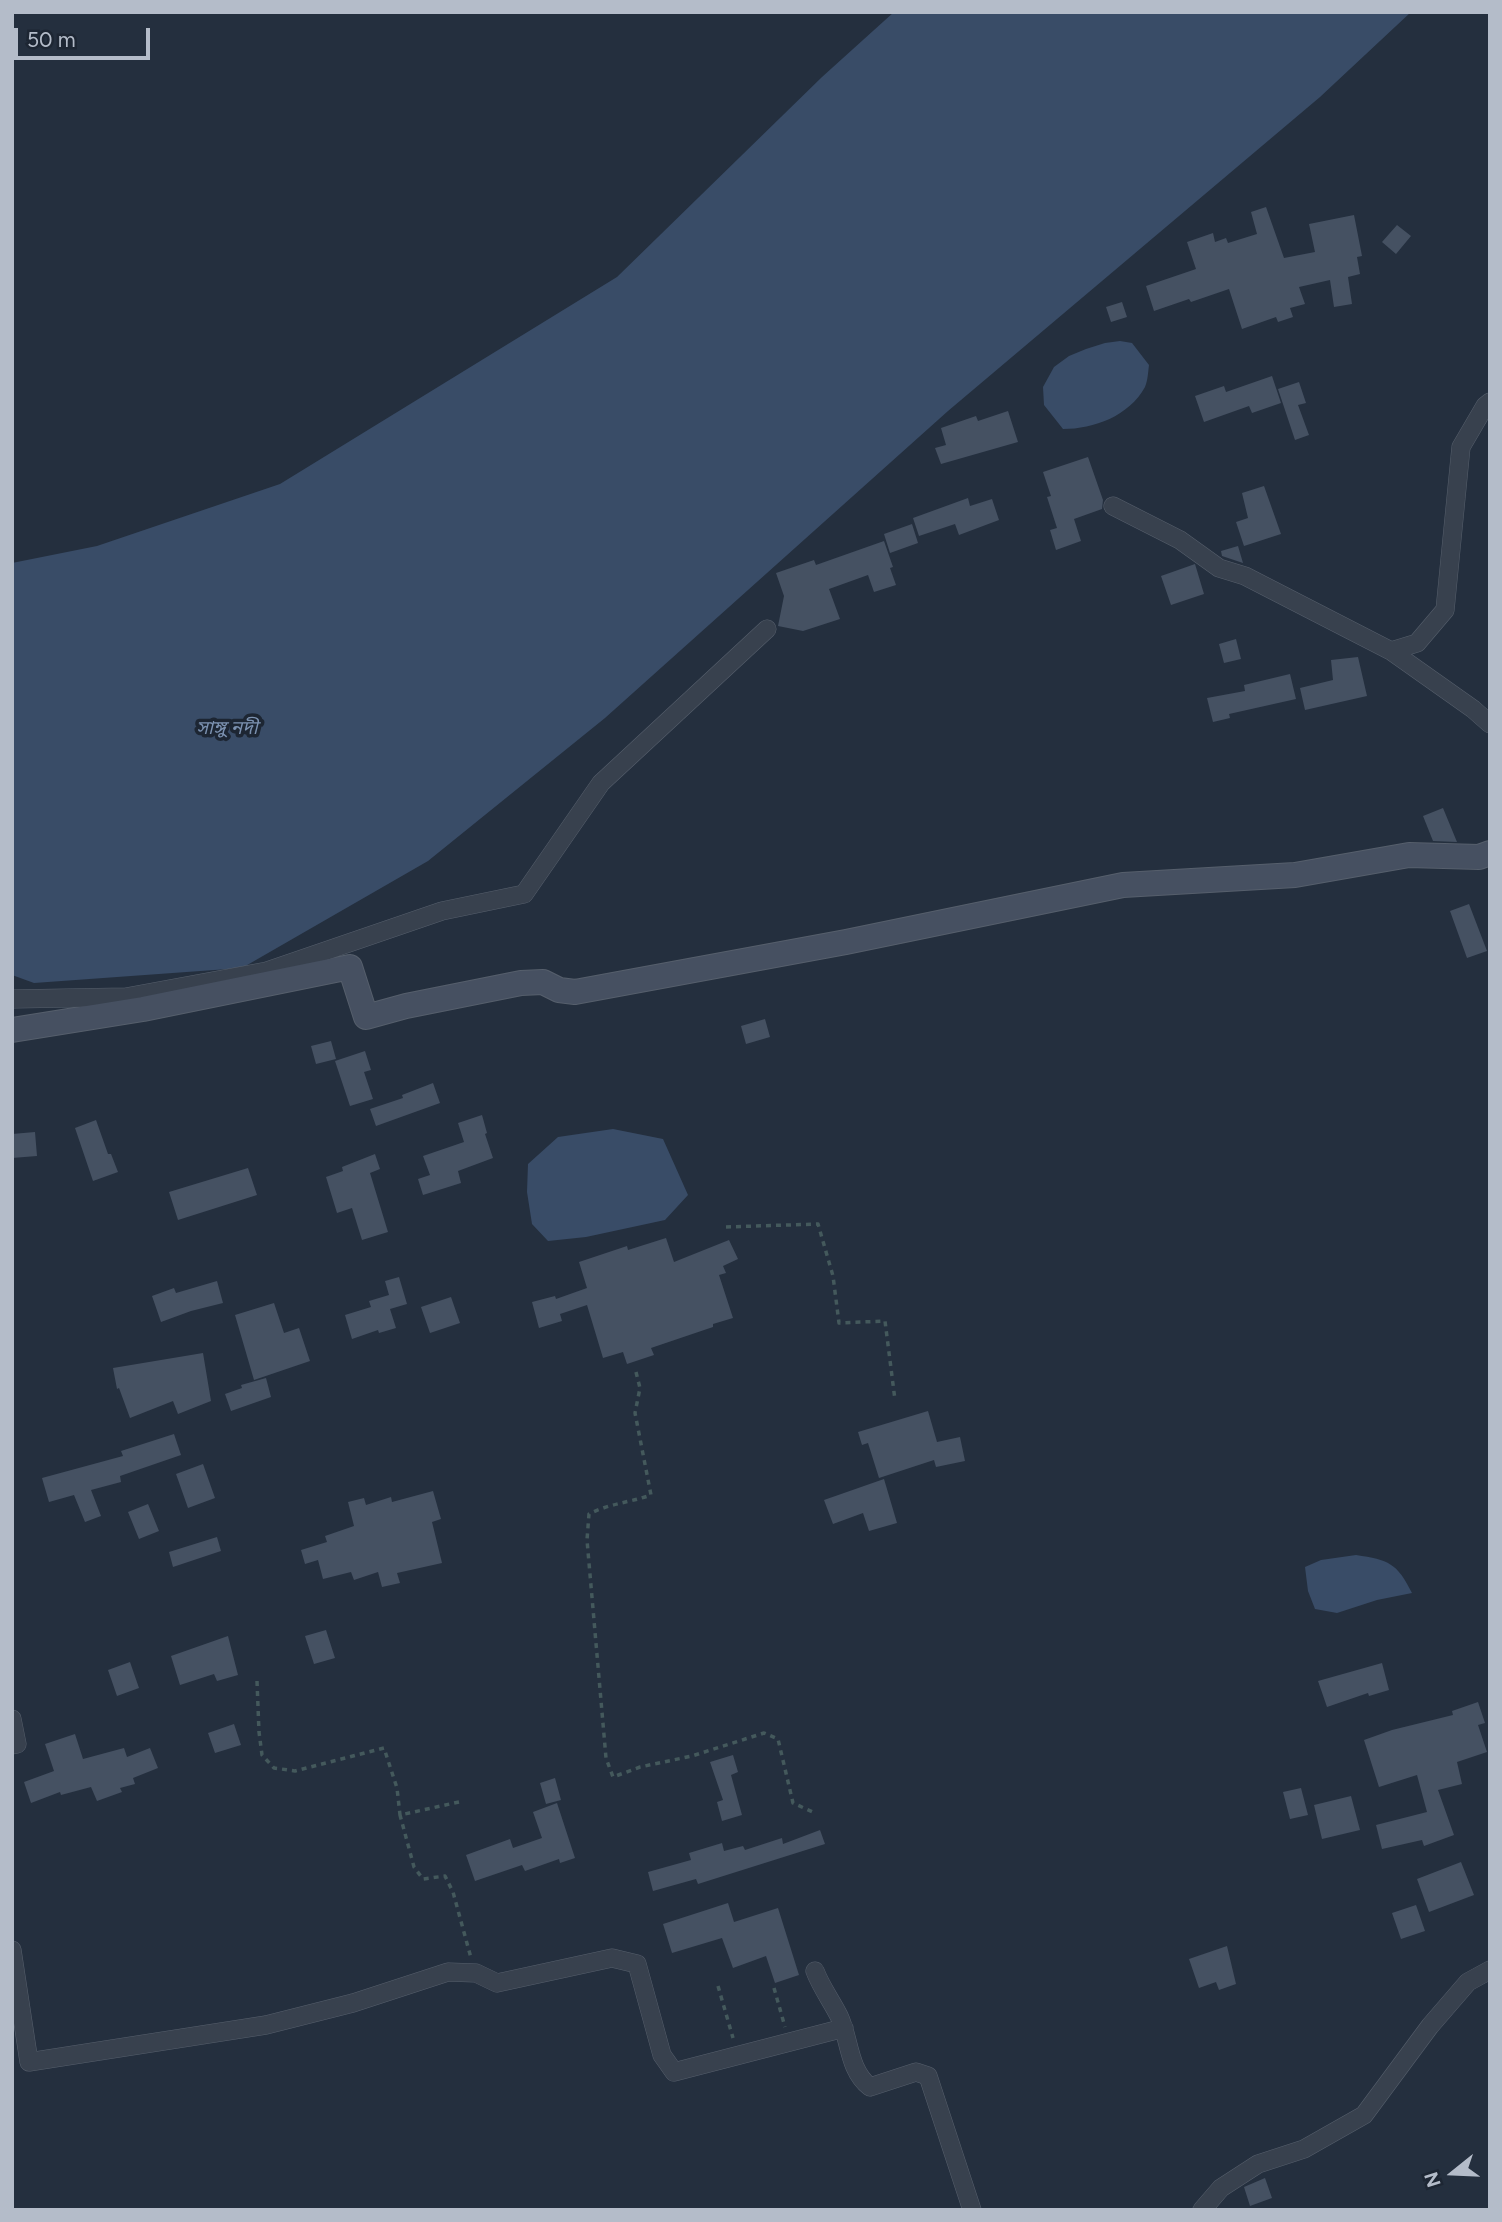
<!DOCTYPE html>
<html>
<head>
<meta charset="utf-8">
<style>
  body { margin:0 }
  #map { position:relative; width:1502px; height:2222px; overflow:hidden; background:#242f3e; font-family:Figtree,sans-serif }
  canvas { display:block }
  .frame { position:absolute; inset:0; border:14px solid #b4bcc9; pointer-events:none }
  .north { position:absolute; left:1418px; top:2138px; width:70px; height:70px; -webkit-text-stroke:5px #1d2633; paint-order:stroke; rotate:252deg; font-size:19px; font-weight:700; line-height:28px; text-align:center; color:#b4bcc9 }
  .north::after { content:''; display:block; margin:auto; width:24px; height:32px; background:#b4bcc9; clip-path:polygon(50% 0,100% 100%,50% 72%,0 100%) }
  .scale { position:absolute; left:14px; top:28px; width:136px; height:32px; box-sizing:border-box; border:4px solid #b4bcc9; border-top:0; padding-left:9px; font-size:21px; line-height:24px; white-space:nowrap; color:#b4bcc9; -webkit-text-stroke:5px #1d2633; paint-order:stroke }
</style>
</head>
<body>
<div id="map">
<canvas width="1502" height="2222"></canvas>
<div class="frame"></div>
<div class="north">N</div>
<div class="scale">50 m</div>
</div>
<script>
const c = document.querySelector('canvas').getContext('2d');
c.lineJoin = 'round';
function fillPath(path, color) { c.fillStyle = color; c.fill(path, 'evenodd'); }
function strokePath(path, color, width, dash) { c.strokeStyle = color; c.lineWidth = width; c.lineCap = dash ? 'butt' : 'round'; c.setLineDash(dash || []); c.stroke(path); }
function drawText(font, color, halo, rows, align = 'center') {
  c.font = font + ' Figtree,"Noto Sans Bengali",sans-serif'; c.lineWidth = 7; c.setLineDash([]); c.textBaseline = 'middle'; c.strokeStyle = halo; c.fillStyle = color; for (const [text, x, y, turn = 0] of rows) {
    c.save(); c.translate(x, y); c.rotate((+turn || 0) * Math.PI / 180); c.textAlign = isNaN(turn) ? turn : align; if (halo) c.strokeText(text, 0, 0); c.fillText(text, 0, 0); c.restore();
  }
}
fillPath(new Path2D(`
  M894 12H1411L1320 97 948 411 605 718 428 861 242 968 34 983 12 975V563L97 546 280 484 617 277 822 77Z
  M1120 341 1132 343 1149 365C1148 372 1148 380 1145 387 1129 416 1094 429 1063 429L1044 405 1043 387 1054 367 1069 356 1086 349 1105 343Z
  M613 1129 663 1139 688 1195 665 1220 586 1237 548 1241 532 1224 527 1192 528 1164 558 1137Z
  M1356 1555C1389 1560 1397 1563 1412 1593L1377 1600 1337 1613 1315 1609 1308 1591 1305 1567 1321 1560Z`), '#394c67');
fillPath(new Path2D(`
  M1266 207 1284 258 1315 252 1309 224 1354 215 1362 256 1357 257 1360 274 1348 277 1352 304 1334 307 1330 280 1299 287 1305 304 1290 308 1293 317 1278 322 1276 317 1242 329 1229 289 1191 302 1189 299 1154 311 1146 286 1196 269 1187 242 1213 233 1215 242 1226 238 1228 243 1257 234 1251 212Z
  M1397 225 1411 236 1396 254 1382 242Z
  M1122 302 1127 317 1111 322 1106 307Z
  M1272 376 1281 403 1252 413 1249 406 1204 422 1195 396 1224 386 1226 392Z
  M1299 382 1306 403 1298 405 1309 435 1295 440 1278 389Z
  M1008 411 1018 442 941 464 935 448 946 445 941 428 976 416 978 421Z
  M1088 457 1103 500 1102 509 1074 519 1081 541 1056 550 1050 530 1057 528 1047 497 1051 496 1043 472Z
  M1264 486 1281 534 1244 546 1236 522 1248 518 1242 493Z
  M968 498 970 506 992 499 999 520 959 535 955 524 919 536 913 518Z
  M912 524 918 543 890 553 884 534Z
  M884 541 893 567 890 568 896 585 874 592 868 575 829 589 840 619 803 631 778 626 784 596 776 573 814 560 816 565Z
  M1238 546 1243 563 1222 556 1221 551Z
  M1195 564 1204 594 1171 605 1161 576Z
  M1236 639 1241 659 1224 663 1219 644Z
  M1358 657 1367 696 1305 710 1300 688 1333 680 1331 660Z
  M1290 674 1296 699 1229 714 1230 718 1213 722 1207 698 1245 691 1244 685Z
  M1443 808 1457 842 1433 841 1423 816Z
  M1469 904 1487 951 1467 958 1450 911Z
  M765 1019 770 1037 746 1044 741 1026Z
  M331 1041 336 1059 316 1064 311 1046Z
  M365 1051 371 1070 364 1072 373 1099 350 1106 335 1061Z
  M433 1083 440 1103 376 1126 370 1109 403 1098 402 1095Z
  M482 1115 487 1133 485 1134 493 1158 458 1171 461 1183 423 1195 418 1179 430 1175 423 1156 464 1142 458 1123Z
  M96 1120 108 1154H111L118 1172 93 1181 75 1128Z
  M35 1132 37 1156 12 1158V1134Z
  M375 1154 380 1169 370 1173 388 1232 362 1240 352 1208 337 1213 326 1177 343 1171 342 1167Z
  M248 1168 257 1195 178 1220 169 1192Z
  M666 1238 674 1262 729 1240 738 1259 723 1266 726 1273 719 1275 733 1318 713 1324V1327L651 1348 654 1355 627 1364 623 1352 603 1358 587 1305 560 1314 562 1321 539 1328 532 1302 555 1296 556 1299 587 1288 579 1262 627 1246 628 1250Z
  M399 1277 407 1304 390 1309 396 1328 379 1333 378 1330 352 1339 345 1315 371 1307 369 1301 389 1295 385 1281Z
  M217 1281 223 1303 191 1311 161 1322 152 1296 174 1288 176 1293Z
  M451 1297 460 1323 430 1333 421 1307Z
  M274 1303 284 1333 299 1328 310 1361 254 1380 235 1315Z
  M203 1353 211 1401 178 1414 173 1401 130 1418 119 1388 117 1389 113 1368Z
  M266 1378 271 1397 231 1411 225 1394 242 1388 241 1385Z
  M928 1411 937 1442 960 1437 965 1461 936 1467 934 1460 879 1478 868 1443 862 1445 858 1432Z
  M174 1434 181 1455 120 1476 121 1482 91 1490 101 1516 85 1522 74 1495 49 1502 42 1478 123 1456 121 1451Z
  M203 1464 215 1498 188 1508 176 1474Z
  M884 1479 897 1523 869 1531 863 1513 833 1524 824 1500Z
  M433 1491 441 1519 432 1522 442 1563 397 1573 400 1583 382 1587 378 1572 354 1580 351 1572 323 1579 318 1560 305 1564 301 1550 327 1542 325 1536 354 1526 348 1502 364 1498 366 1505 391 1497 392 1502Z
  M148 1504 159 1531 139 1539 128 1512Z
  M217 1537 221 1551 173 1567 169 1552Z
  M326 1630 335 1658 314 1664 305 1636Z
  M228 1636 238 1675 217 1681 214 1674 180 1685 171 1656Z
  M130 1662 139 1688 117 1696 108 1670Z
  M1382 1663 1389 1690 1369 1696 1368 1693 1327 1707 1318 1681Z
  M1478 1702 1485 1723 1478 1725 1487 1752 1457 1762 1462 1784 1438 1790 1454 1835 1424 1846 1422 1840 1382 1849 1376 1825 1427 1812 1417 1775 1379 1787 1364 1740 1392 1730 1453 1715 1452 1711Z
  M234 1724 241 1745 215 1753 208 1733Z
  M75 1734 83 1759 124 1748 127 1757 150 1748 158 1768 133 1778 135 1784 120 1788 122 1792 97 1801 91 1787 61 1795 60 1792 31 1803 24 1782 54 1771 45 1744Z
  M733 1755 738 1772 731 1775 742 1815 722 1821 717 1802 723 1800 710 1762Z
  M555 1778 561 1800 546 1804 540 1783Z
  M1301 1788 1308 1815 1290 1819 1283 1792Z
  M1351 1796 1360 1830 1322 1839 1314 1805Z
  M557 1803 575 1858 560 1863 559 1859 525 1871 522 1865 475 1881 466 1855 510 1839 513 1848 542 1838 533 1812Z
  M820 1830 825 1844 698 1884 696 1879 653 1891 648 1872 691 1860 689 1853 722 1843 724 1851 743 1846 745 1850 782 1838 783 1844Z
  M1461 1862 1474 1895 1429 1912 1417 1879Z
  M728 1903 734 1922 778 1908 799 1975 775 1983 766 1956 733 1968 722 1938 672 1953 663 1924Z
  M1416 1905 1425 1931 1401 1939 1392 1913Z
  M1227 1946 1236 1984 1219 1990 1216 1982 1199 1988 1189 1959Z
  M1265 2178 1272 2198 1250 2206 1244 2187Z`), '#455162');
const minor = new Path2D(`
  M1113 506 1180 540 1219 568 1245 576 1391 651 1473 709 1490 724
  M1391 651 1417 643 1445 610 1461 447 1485 406 1490 402
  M12 999 126 997 267 971 442 911 524 894 601 783 767 629
  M12 1719 17 1744 12 1745
  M12 1950 29 2062 266 2025 353 2003 448 1972 476 1973 497 1983 612 1958 637 1964 662 2055 674 2072 844 2028
  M815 1971C821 1987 831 2000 839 2016 850 2039 848 2070 870 2087L916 2072 928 2076 972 2210
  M1202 2210 1221 2188 1258 2164 1304 2149 1364 2115 1430 2026 1468 1982 1490 1970`);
const secondary = new Path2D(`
  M12 1030 143 1009 350 967 366 1017 406 1006 521 983 543 982 559 990 575 992 846 942 1123 885 1295 875 1409 855 1479 857 1490 853`);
strokePath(minor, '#565f6c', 19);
strokePath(secondary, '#565f6c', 26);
strokePath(new Path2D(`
  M726 1227 818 1224 833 1276 839 1323 885 1321 895 1400
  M636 1372 640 1388 635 1413 651 1495C628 1503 611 1503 589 1514L587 1540 606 1758 613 1777 640 1767 692 1756 764 1733 778 1739 793 1803 815 1813
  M257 1681 259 1732 262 1755 274 1768 295 1771 384 1748 397 1788 400 1815
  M459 1802 400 1815 414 1867 423 1879 445 1876 453 1892 471 1958
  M718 1986 733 2038
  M774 1988 785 2027`), '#44595c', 3.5, [5, 5]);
strokePath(minor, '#38414e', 18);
strokePath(secondary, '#465061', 24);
drawText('italic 19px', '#7c92b1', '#1d2633', [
  ["সাঙ্গু নদী",227,728]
]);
</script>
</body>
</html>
